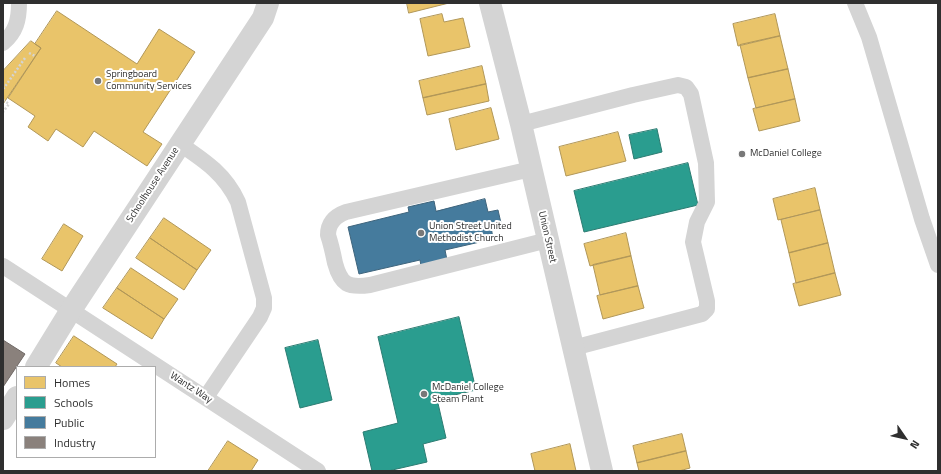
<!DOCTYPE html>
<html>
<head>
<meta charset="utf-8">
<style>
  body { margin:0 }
  #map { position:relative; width:941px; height:474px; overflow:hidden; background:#fff; font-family:"Titillium Web",sans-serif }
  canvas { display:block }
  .frame { position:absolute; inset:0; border:4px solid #2f2f2f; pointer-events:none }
  .legend { position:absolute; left:16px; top:366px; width:140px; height:92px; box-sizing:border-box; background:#fff; border:1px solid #acacac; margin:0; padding:5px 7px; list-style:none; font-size:12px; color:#2f2f2f }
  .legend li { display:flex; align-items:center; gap:8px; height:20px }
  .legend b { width:20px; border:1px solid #acacac }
  .north { position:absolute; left:885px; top:418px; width:40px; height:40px; -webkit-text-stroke:3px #fff; paint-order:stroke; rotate:124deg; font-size:11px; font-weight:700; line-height:16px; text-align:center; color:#2f2f2f }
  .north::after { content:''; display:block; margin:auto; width:14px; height:18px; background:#2f2f2f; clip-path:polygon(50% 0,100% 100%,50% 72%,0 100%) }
</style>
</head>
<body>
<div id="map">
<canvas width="941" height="474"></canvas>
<div class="frame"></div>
<ul class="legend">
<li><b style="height:11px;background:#e9c46a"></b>Homes</li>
<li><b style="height:11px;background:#2a9d8f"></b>Schools</li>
<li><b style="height:11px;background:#457b9d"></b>Public</li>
<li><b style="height:11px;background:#8a817c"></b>Industry</li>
</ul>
<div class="north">N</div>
</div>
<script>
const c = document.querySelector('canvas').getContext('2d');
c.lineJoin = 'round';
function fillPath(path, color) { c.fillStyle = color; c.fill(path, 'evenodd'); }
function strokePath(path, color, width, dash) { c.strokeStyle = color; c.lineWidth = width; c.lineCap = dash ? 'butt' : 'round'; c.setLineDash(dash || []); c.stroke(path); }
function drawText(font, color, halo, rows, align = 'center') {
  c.font = font + ' "Titillium Web",sans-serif'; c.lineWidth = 4; c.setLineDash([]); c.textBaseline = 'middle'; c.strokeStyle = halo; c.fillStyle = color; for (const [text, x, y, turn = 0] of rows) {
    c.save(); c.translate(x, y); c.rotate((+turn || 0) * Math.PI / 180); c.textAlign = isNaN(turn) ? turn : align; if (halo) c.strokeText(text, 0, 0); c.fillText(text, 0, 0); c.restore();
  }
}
const homes = new Path2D(`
  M407 3H449L409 13Z
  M57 11 137 64 159 29 195 52 143 132 162 144 147 166 94 131 83 147 56 129 48 141 28 127 35 116 8 98 41 48 35 44Z
  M442 14 444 22 463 18 470 47 428 56 420 19Z
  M775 14 780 36 738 46 733 24Z
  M780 36 788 69 748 78 740 45Z
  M31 41 41 48 3 104V71Z
  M482 66 486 84 423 98 419 81Z
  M788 69 795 99 756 108 748 78Z
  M486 84 489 101 427 115 423 98Z
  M795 99 800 121 759 131 753 109Z
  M491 108 499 139 456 150 449 119Z
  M618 132 626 161 566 176 559 147Z
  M815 188 820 210 778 220 773 199Z
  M820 210 828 243 789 253 781 220Z
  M164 218 211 250 197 270 150 238Z
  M64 224 83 236 62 271 42 259Z
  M626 233 631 256 590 266 584 244Z
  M150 238 197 270 184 290 136 258Z
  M828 243 835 273 796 283 789 253Z
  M631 256 638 286 600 295 593 265Z
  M131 268 178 299 164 319 117 288Z
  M835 273 841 295 799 306 793 284Z
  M638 286 644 308 603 319 597 296Z
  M117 288 164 319 152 339 103 308Z
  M74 336 117 364 115 367H62L56 363Z
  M682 434 686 451 637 463 633 446Z
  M228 441 258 460 251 471H208Z
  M570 444 576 471H535L531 454Z
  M686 451 690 468 679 471H639L637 463Z`);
fillPath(homes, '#e9c46a');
strokePath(homes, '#b19758', 1);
const schools = new Path2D(`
  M657 129 662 152 634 159 629 135Z
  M688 163 698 205 584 232 574 191Z
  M459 317 476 390 437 399 446 438 423 444 427 462 388 471H372L363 432 398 423 378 337Z
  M318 340 332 400 300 408 285 348Z`);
fillPath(schools, '#2a9d8f');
strokePath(schools, '#2c7c72', 1);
const public = new Path2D(`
  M485 199 488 212 498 210 501 223 491 226 493 239 445 250 447 260 421 266 420 260 359 274 348 227 409 212 408 207 434 201 436 211Z`);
fillPath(public, '#457b9d');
strokePath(public, '#3e647c', 1);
const industry = new Path2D(`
  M3 340 25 354 3 387Z`);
fillPath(industry, '#8a817c');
strokePath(industry, '#6f6865', 1);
strokePath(new Path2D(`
  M29 53 35 56
  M3 87 4 88 25 58
  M3 100 9 104 3 112`), '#d4d4d4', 2.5, [2, 2]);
strokePath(new Path2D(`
  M855 3 869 37 922 219 938 265
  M3 43C16 32 19 20 19 3
  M521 124 633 95 678 85 686 87 691 94 706 163 707 202 697 222 693 242 707 301V309L702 314 573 348
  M180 144C205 161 225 174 238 202L264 298V308L260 317 206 397
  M531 169 346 212C335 216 328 223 328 235 331 244 333 253 335 263 341 285 348 288 370 285L548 240
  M3 266 318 471`), '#d4d4d4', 16);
strokePath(new Path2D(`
  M490 3 521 124 602 471
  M36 367 71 310 263 18 268 3
  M3 419 17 397`), '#d4d4d4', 22);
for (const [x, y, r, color] of [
  [98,81,4,"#787878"],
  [742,154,4,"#787878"],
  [421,233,4,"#787878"],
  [424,394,4,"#787878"]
]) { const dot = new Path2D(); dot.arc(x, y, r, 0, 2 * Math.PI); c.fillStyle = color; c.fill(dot); strokePath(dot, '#fff', 1.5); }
drawText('10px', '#2f2f2f', '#fff', [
  ["Springboard",106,75],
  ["Community Services",106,87],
  ["McDaniel College",750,154],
  ["Union Street United",429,227],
  ["Methodist Church",429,239],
  ["McDaniel College",432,388],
  ["Steam Plant",432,400]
], 'left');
drawText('10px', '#2f2f2f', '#fff', [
  ["Schoolhouse Avenue",153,185,-57],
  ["Union Street",547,237,77],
  ["Wantz Way",191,388,33]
]);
</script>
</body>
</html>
